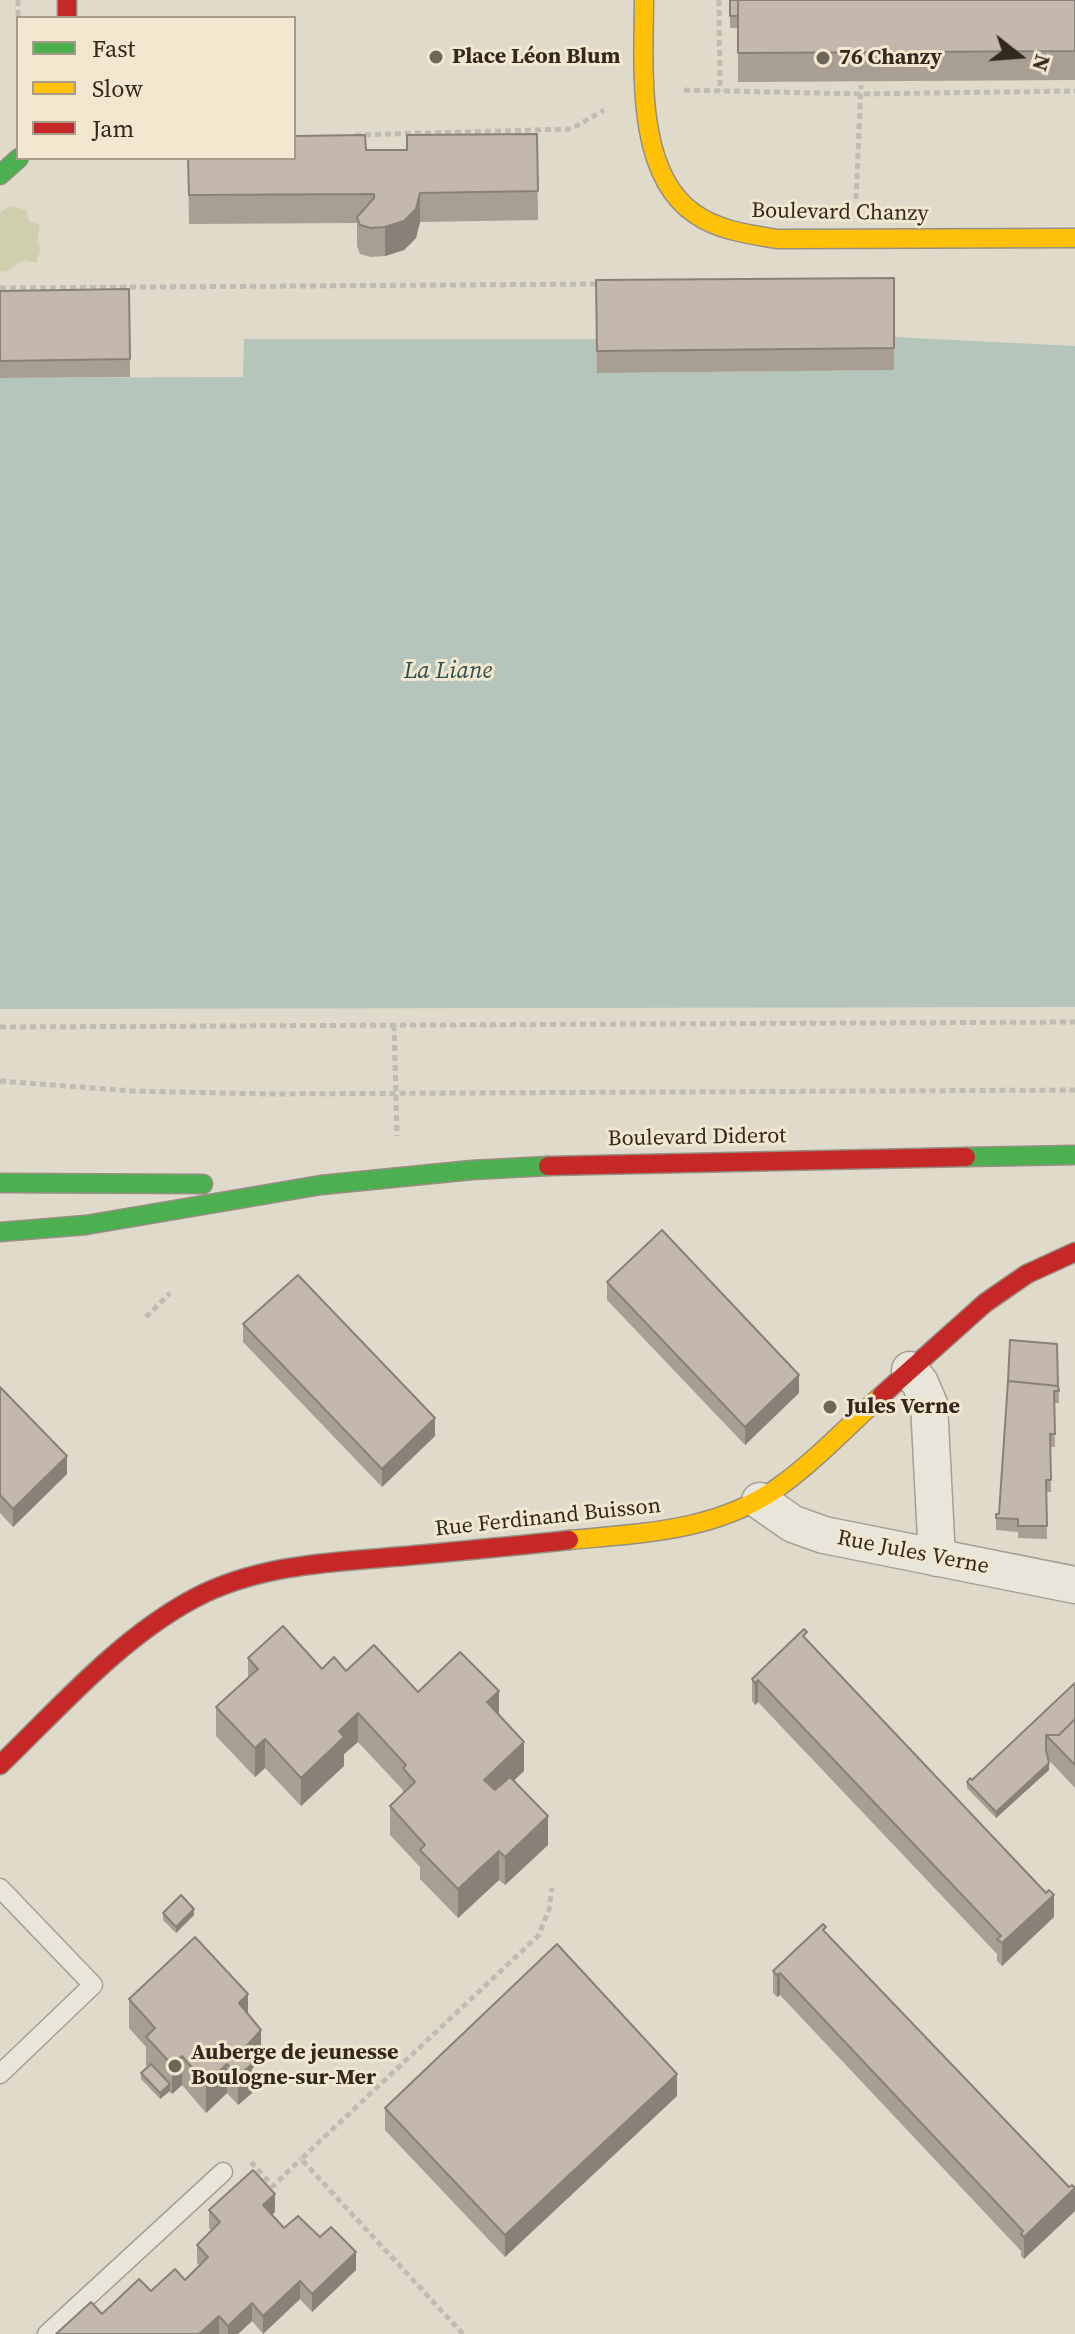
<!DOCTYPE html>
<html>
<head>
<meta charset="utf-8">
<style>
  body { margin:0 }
  #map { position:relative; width:1075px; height:2334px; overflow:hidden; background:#e0daca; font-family:"Source Serif 4",serif }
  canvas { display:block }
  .legend { position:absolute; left:16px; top:16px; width:280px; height:144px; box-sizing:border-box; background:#f2e8d0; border:2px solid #a59b88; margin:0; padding:10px 14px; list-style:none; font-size:24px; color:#32281d }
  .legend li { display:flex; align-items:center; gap:16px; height:40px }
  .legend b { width:40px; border:2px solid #a59b88 }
  .north { position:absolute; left:979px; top:16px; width:80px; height:80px; -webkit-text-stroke:6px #f2e8d0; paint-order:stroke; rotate:107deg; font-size:22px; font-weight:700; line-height:32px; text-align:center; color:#32281d }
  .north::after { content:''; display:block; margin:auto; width:28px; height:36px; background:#32281d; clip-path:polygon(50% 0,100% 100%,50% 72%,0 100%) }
</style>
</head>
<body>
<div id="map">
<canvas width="1075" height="2334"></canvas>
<ul class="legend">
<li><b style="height:10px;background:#4caf50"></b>Fast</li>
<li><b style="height:10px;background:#ffc107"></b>Slow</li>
<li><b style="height:10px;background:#c62828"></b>Jam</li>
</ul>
<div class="north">N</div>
</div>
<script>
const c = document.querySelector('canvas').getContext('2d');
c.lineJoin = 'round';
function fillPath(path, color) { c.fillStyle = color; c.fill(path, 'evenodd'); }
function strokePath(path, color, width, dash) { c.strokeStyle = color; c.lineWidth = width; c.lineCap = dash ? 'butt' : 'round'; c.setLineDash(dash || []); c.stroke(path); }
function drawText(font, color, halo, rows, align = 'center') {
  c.font = font + ' "Source Serif 4",serif'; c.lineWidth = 6; c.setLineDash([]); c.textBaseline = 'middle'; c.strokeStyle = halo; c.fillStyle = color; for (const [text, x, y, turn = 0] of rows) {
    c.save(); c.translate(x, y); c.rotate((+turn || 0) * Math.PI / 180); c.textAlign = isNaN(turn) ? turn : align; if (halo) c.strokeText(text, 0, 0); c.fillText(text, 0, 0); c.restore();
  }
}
fillPath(new Path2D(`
  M10 206 26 210 29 221 40 225 37 242 41 249 36 263 24 260 6 272 0 271V213Z`), '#cecfad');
fillPath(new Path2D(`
  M894 337 1075 346V1007L0 1009V378L243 377 244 339H597L598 373 894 370Z`), '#b5c5bb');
const lane = new Path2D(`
  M0 1888 93 1985 0 2074
  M47 2334 223 2172`);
const street = new Path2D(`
  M910 1370 920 1383 929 1404 937 1558
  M760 1501 793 1524 824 1535 1075 1585`);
const fast = new Path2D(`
  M0 175 19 158
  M966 1157 1075 1155
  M0 1183 203 1184
  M0 1232 86 1225 321 1185 472 1170 548 1166`);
const slow = new Path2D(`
  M644 0C644 64 634 173 695 214 720 231 748 234 777 239L1075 238
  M569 1540C643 1533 719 1531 780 1486 816 1460 848 1426 881 1396`);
const jam = new Path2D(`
  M67 0V18
  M548 1166 966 1157
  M881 1396 985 1303 1027 1274 1075 1252
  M0 1765C60 1707 119 1639 193 1599 258 1564 334 1562 406 1556 460 1551 515 1546 569 1540`);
strokePath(lane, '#a59f94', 21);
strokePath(street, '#a59f94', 39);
strokePath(fast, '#958f84', 21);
strokePath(slow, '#958f84', 21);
strokePath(jam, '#958f84', 21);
strokePath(new Path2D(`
  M18 0V18
  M719 0 720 91
  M684 90 861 94 1075 91
  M355 135 571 129 604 110
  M856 199 861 85
  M0 288 603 284
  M394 1025 397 1136
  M0 1027 1075 1022
  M0 1081 132 1091 267 1094 1075 1090
  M146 1317 170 1293
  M251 2162 273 2186 301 2159
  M463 2334 301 2159 538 1936 549 1910 552 1888`), '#c1bcb3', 5, [6, 4]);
strokePath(lane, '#e8e5db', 18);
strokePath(street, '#e8e5db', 36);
strokePath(fast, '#4caf50', 18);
strokePath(slow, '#ffc107', 18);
strokePath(jam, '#c62828', 18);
fillPath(new Path2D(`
  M730 0H1075V80L738 82V28H730Z
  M537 134 538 220 420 222 416 238 404 250 385 256 371 257 360 254 357 246V223L189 224 188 158 366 150H407Z
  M894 278V370L597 373 596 280Z
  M129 289 130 377 0 378V291Z
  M607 1282 799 1393 745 1445 607 1300Z
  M243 1324 435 1436 382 1487 243 1342Z
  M1057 1344 1059 1403H1054L1055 1447H1050L1051 1492H1046L1047 1539 1018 1538V1532L996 1530V1514H999Z
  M0 1387 67 1474 13 1527 0 1513Z
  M807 1640 1054 1917 1002 1966 997 1961V1954L758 1702 755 1705 752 1701V1679Z
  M248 1658 322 1669 346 1671 418 1692 499 1715 524 1771 514 1780 548 1845 505 1885 499 1880 458 1918 420 1879V1867L390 1835V1806L403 1793V1790L358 1742 344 1754V1766L301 1806 265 1768 255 1777 216 1736V1707L248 1678Z
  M1075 1683V1788L1048 1759 1049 1770 996 1818 967 1788V1782L972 1780Z
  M163 1913 194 1915 176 1933 163 1920Z
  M826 1933 1069 2187 1075 2188V2211L1024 2259 1021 2256V2251L780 1995 777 1997 773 1993V1971Z
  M129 1999 248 2014 261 2059 252 2069V2093L238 2105 227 2093 206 2113 182 2085 172 2094 169 2091 160 2099 141 2079V2073L148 2067 146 2065V2047L129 2028Z
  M677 2096 505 2257 385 2130V2108Z
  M209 2210 275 2212 272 2215 284 2228 320 2237 356 2270 312 2312 300 2299 263 2334 252 2321 238 2334H56L151 2291 185 2280 200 2265 197 2263V2245L212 2231 209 2228Z`), '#a89e93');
fillPath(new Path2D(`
  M420 193V222L416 238 404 250 385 256V227Z
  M799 1375V1393L745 1445V1427Z
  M435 1418V1436L382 1487V1469Z
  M67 1456V1474L13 1527V1509Z
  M758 1680V1702L755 1705V1683Z
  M499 1691V1720L487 1702Z
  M358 1713V1742L344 1754V1766L301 1806V1778L339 1731Z
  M265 1739V1768L255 1777V1748Z
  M524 1742V1771L484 1809V1780Z
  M1049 1763V1770L996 1818V1812Z
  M548 1816V1845L505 1885V1857Z
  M499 1851V1880L458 1918V1889Z
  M1054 1895V1917L1002 1966V1943Z
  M194 1909V1915L176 1933V1927Z
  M780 1973V1995L777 1997V1975Z
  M248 1994V2023L239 2003Z
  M261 2030V2059L252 2069V2093L238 2105V2076L242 2051Z
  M182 2056V2085L172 2094V2065Z
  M227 2064V2093L206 2113V2084Z
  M677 2074V2096L505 2257V2235Z
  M170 2084V2091L160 2099V2093Z
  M1075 2189V2211L1024 2259V2237Z
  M275 2194V2212L263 2223V2205Z
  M356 2252V2270L312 2312V2294Z
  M300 2281V2299L263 2334V2316Z
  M252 2303V2321L238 2334H228V2326Z
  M219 2316V2334H199Z`), '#888178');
const building = new Path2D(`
  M730 0H738V16H730Z
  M738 0H1075V51L738 53Z
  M537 134 538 191 420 193 416 209 404 221 385 227 371 228 360 225 357 217 374 198V194L189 195 188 158H294V136L365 135 366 150H407V135Z
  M894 278V348L597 351 596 280Z
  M129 289 130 359 0 361V291Z
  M662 1230 799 1375 745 1427 607 1282Z
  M298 1275 435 1418 382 1469 243 1324Z
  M1010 1340 1057 1344 1058 1386 1008 1381Z
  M1008 1381 1058 1386 1059 1391H1054L1055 1434H1050L1051 1480H1046L1047 1526H1018V1519L996 1518V1514H999Z
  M0 1387 67 1456 13 1509 0 1495Z
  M283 1626 322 1669 334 1657 346 1671 374 1645 418 1692 460 1652 499 1691 487 1702 524 1742 484 1780 495 1790 510 1777 548 1816 505 1857 499 1851 458 1889 420 1850 425 1845 390 1806 415 1782 403 1768 406 1765 358 1713 339 1731 344 1737 301 1778 265 1739 255 1748 216 1707 258 1669 248 1658Z
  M804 1629 807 1632 803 1636 1046 1893 1049 1890 1054 1895 1002 1943 997 1939 1001 1936 758 1680 755 1683 752 1679Z
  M1075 1683V1719L1059 1735H1046V1750L1049 1763 996 1812 967 1782 970 1778 972 1780Z
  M1075 1719V1765L1046 1735H1059Z
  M181 1895 194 1909 176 1927 163 1913Z
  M823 1924 826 1927 823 1930 1069 2187 1072 2185 1075 2188 1024 2237 1021 2234 1023 2231 780 1973 777 1975 773 1971Z
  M195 1937 248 1994 239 2003 261 2030 242 2051 252 2064 238 2076 227 2064 206 2084 182 2056 172 2065 151 2042 146 2037 155 2028 129 1999Z
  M557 1944 677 2074 505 2235 385 2108Z
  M151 2064 170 2084 160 2093 141 2073Z
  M253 2170 275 2194 263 2205 284 2228 298 2216 320 2237 331 2227 356 2252 312 2294 300 2281 263 2316 252 2303 228 2326 219 2316 199 2334H56L91 2302 102 2314 139 2279 151 2291 175 2269 185 2280 208 2257 197 2245 220 2222 209 2210Z`);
fillPath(building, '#c3b8ab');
strokePath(building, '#888178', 2);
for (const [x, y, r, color] of [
  [436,57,8,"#6f665a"],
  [823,58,8,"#6f665a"],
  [830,1407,8,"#6f665a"],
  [175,2066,8,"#6f665a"]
]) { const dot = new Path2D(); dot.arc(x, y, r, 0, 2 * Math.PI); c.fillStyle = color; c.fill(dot); strokePath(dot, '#f2e8d0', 3); }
drawText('bold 22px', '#32281d', '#f2e8d0', [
  ["Place Léon Blum",452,57],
  ["76 Chanzy",839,58],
  ["Jules Verne",846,1407],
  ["Auberge de jeunesse",191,2053],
  ["Boulogne-sur-Mer",191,2078]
], 'left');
drawText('22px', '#32281d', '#f2e8d0', [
  ["Boulevard Chanzy",840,213,1],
  ["Boulevard Diderot",697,1138,-1],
  ["Rue Ferdinand Buisson",548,1518,-6],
  ["Rue Jules Verne",913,1553,11]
]);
drawText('italic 24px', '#2e514f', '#f2e8d0', [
  ["La Liane",448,672]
]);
</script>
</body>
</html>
